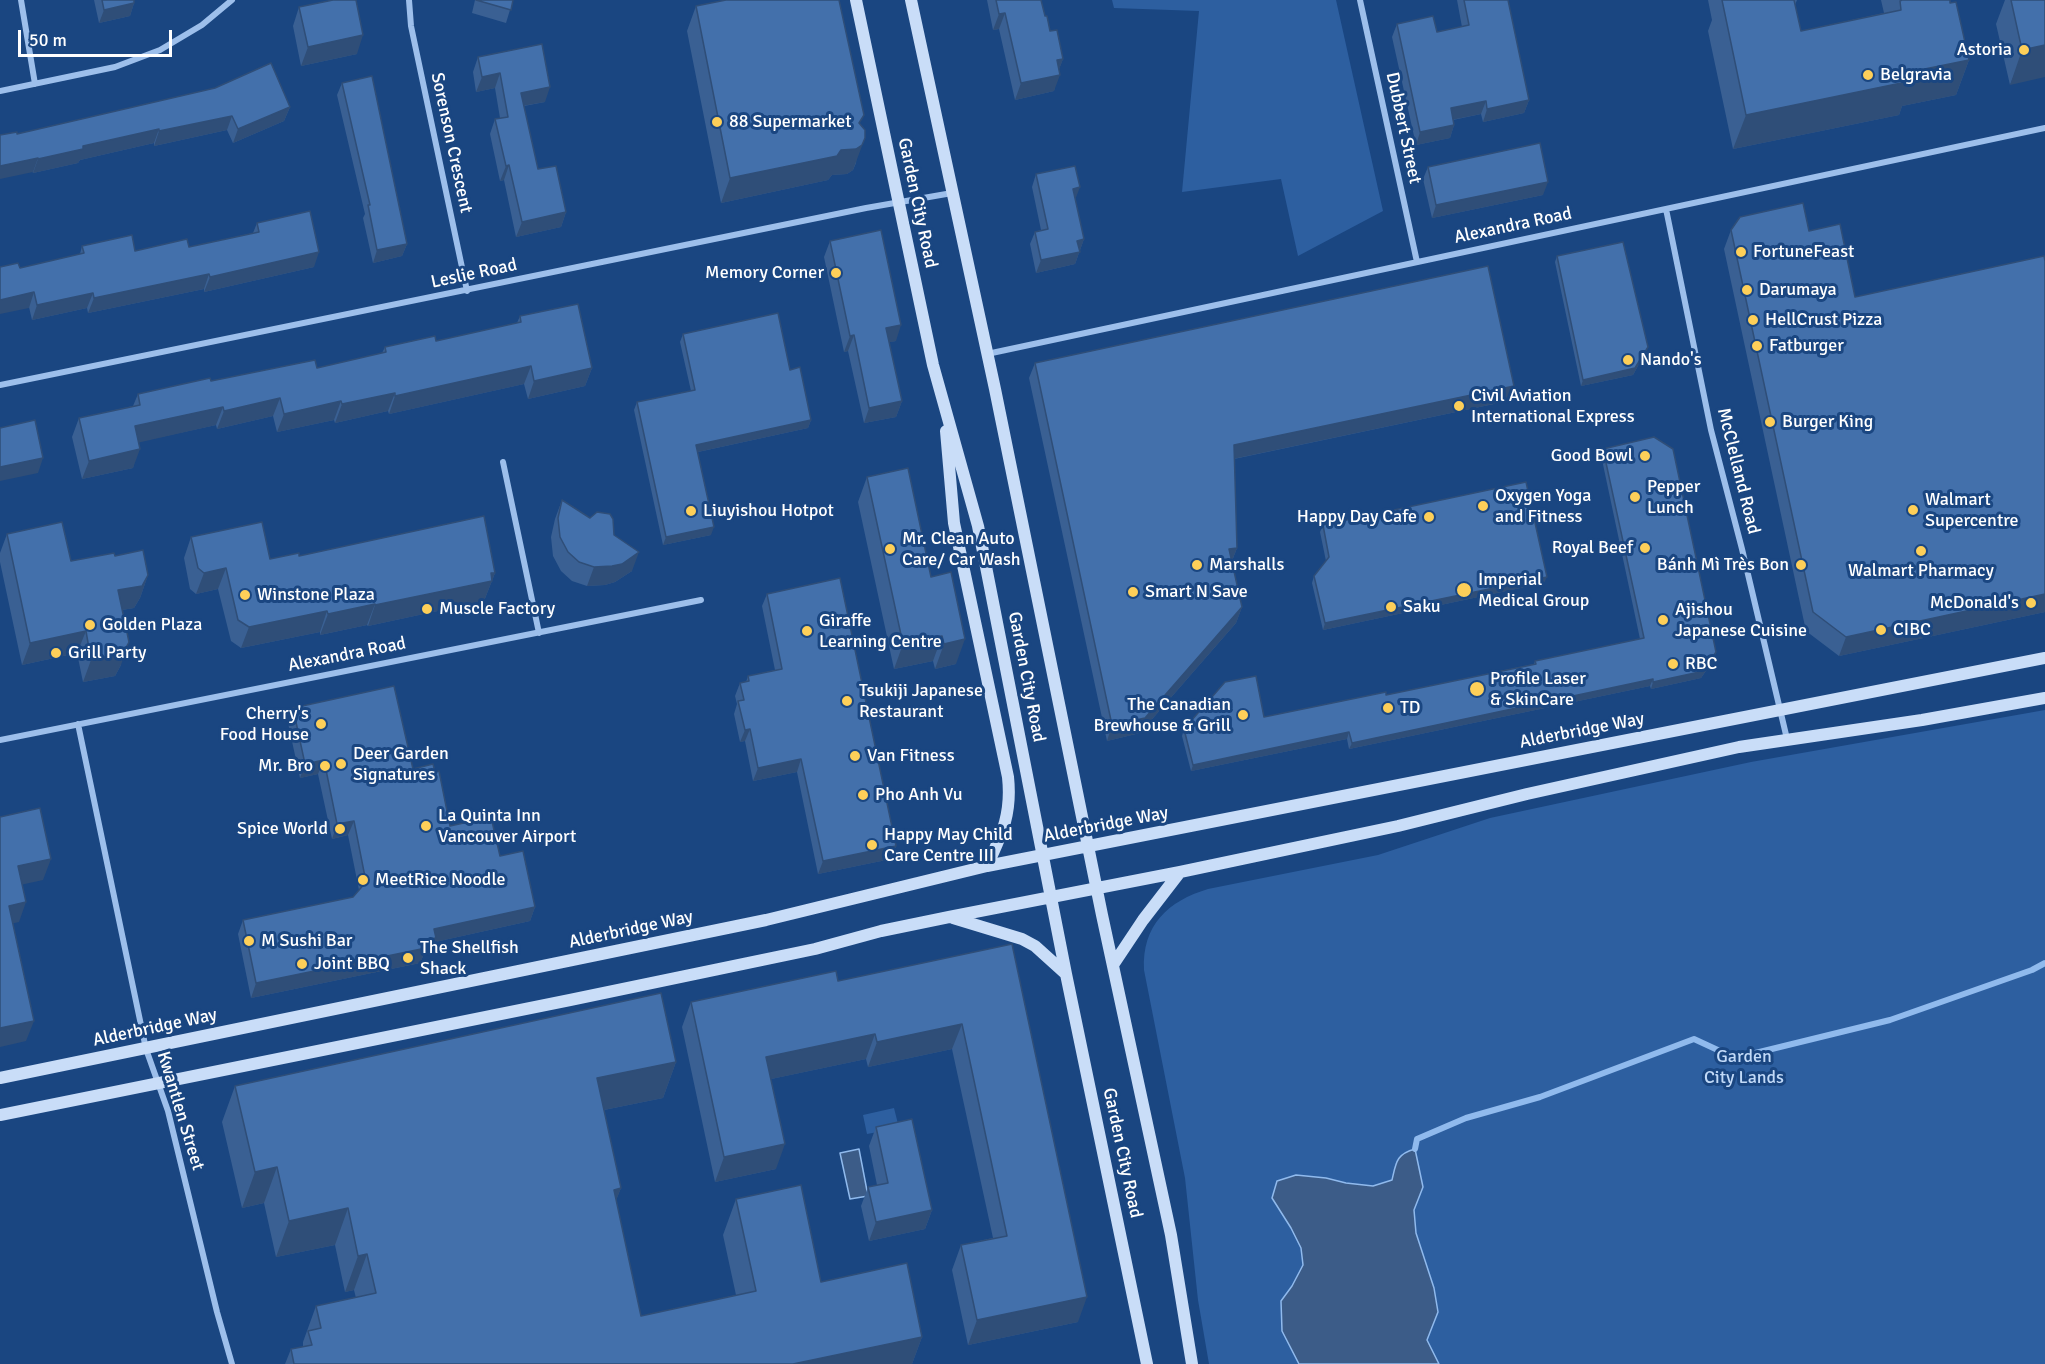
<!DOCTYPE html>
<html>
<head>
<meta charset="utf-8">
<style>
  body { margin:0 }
  #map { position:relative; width:2045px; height:1364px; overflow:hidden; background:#1a4681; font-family:Signika,sans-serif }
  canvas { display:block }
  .scale { position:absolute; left:18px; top:30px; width:154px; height:27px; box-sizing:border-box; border:3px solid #fff; border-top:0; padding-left:8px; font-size:18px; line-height:21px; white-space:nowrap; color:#fff; -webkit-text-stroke:4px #1a4681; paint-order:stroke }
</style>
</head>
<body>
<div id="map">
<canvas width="2045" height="1364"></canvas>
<div class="scale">50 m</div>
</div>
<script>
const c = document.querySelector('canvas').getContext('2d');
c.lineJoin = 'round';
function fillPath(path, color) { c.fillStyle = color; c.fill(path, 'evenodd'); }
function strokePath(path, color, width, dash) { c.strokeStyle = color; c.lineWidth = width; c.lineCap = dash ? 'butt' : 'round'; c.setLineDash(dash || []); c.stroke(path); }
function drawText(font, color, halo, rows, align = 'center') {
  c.font = font + ' Signika,sans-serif'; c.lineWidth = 6; c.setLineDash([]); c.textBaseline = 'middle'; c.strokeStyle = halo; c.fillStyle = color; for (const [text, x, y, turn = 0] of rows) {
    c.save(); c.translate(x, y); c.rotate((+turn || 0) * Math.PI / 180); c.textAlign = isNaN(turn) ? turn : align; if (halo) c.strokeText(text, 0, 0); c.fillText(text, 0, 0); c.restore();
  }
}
fillPath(new Path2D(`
  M1112 0H1336L1383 211 1298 256 1281 179 1182 192 1199 11 1114 8Z
  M2045 710V1364H1209L1198 1300 1185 1178 1144 970C1142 925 1168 901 1208 889L1378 855 1490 818 1751 762Z
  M894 1108 899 1128 867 1134 863 1115Z`), '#2d5fa0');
const water = new Path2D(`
  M859 1149 868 1196 850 1199 840 1153Z
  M1415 1149 1423 1187 1414 1210 1416 1233 1434 1288 1438 1312 1427 1340 1439 1364H1299L1282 1331 1281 1301 1292 1286 1303 1265 1301 1248 1291 1228 1272 1198 1277 1181 1296 1175 1326 1178 1346 1183 1373 1186 1392 1180C1396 1163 1396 1154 1415 1149Z`);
fillPath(water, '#3c5c88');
strokePath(water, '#90baed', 1.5);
strokePath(new Path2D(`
  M1415 1149 1417 1139 1466 1118 1540 1097 1694 1039 1735 1058 1890 1020 2032 970 2045 963`), '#90baed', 6);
strokePath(new Path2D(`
  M21 0 35 84
  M409 0 411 26 467 291
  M1360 0 1417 262
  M0 91 115 67 160 50 202 25 232 0
  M1666 209 1711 430 1742 549 1787 739
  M987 354 2045 128
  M0 385 866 208 952 193
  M503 462 539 633
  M78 724 146 1049 168 1111 217 1312 232 1364
  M0 740 701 600`), '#9dbfeb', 6);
strokePath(new Path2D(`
  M856 0 933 365 978 526 1066 974 1147 1364
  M911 0 995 389 1102 915 1171 1235 1192 1364
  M946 431 954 523 1008 777C1012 814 1002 834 987 866
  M953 918 1022 939 1035 946 1066 974
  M1113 965 1143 920 1180 872
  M0 1078 766 920 987 866 2045 658
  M0 1115 570 1000 815 949 881 931 949 917 1180 872 1398 826 1527 794 1739 747 1922 720 2045 698`), '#c9ddf8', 12);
fillPath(new Path2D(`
  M94 0H134V3L130 16 99 23Z
  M475 0H513L506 23 472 13Z
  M987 0H1041L1045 16 1050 31 1063 59 1059 69 1054 91 1015 100 999 29 993 30Z
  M1457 0H1508L1529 100 1524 113 1483 122 1481 114 1453 120 1454 125 1450 138 1416 145 1392 37 1397 24 1437 32 1462 27Z
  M1708 0H1797L1795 5 1801 31 1884 13 1881 0H1950L1969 60 1956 95 1902 106 1899 115 1733 149 1708 31 1712 20Z
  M2005 0H2045L2010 85 1996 24Z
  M696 6 860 125 856 163 853 170 847 174 832 175 828 180 721 203 687 31Z
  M299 7 357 54 301 66 293 26Z
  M478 57 545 102 524 106 538 169 566 212 561 227 516 237 504 180 500 181 490 134 495 119 500 118 495 88 476 92 473 72Z
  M342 83 407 244 402 256 373 263 363 218 365 214 337 95Z
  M290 107 284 121 233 143 227 130 154 146V143L80 160 78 163 33 173 17 134Z
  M1428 167 1543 195 1432 218 1423 179Z
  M1036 174 1075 200 1084 239 1075 264 1036 273 1030 244 1035 232 1041 230 1032 187Z
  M257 223 314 267 204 292V289L88 313 87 308 32 320 20 268 80 254 82 246 135 251 189 247 253 233Z
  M1731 230 1809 231 1855 297 2045 261V612L1839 656 1806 631 1724 249Z
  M830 241 896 341 889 342 902 401 896 417 864 423 848 351 844 352 824 257Z
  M1557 256 1648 347 1645 353 1633 375 1581 386 1555 262Z
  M520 316 592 368 585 386 528 399 524 384 389 414 388 411 335 423 334 420 277 432 273 416 217 429 216 425 138 442 133 468 82 479 72 437 79 418 133 406 138 394 211 381 317 368 382 353 385 347 436 341 517 323Z
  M683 334 790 370 811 420 808 428 698 452 711 535 663 545 634 410 637 402 691 391 680 342Z
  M1035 363 1514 386 1508 401 1234 459 1237 548 1232 561 1242 607 1236 623 1140 733 1107 741 1029 378Z
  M1603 449 1716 652 1714 659 1701 678 1651 689 1650 686 1349 749 1347 739 1191 771 1182 736 1184 729 1264 717 1386 695 1534 664 1535 661 1640 639 1601 455Z
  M867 477 931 577 956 664 935 669 933 661 894 669 858 502Z
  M562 500 614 535 632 571 615 582 605 585 587 586 572 581 561 571 553 556 551 537 555 519Z
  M1323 525 1544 583 1323 630 1312 583 1314 576 1326 561 1320 532Z
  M7 534 71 561 115 556 148 575 140 598 134 608 122 610 121 665 115 676 83 682 77 653 22 665 0 562V553Z
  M191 537 270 559 299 556 495 573 484 601 368 626 367 625 320 635V632L241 648 231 641 218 589 196 594 190 589 184 558Z
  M767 594 896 846 891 859 818 874 797 772 753 781 745 741 740 742 734 714 737 704 735 696 740 683 746 682 748 676 775 670 762 606Z
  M293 708 413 769 435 772 450 826 500 856 535 907 530 921 435 942 431 952 424 954 420 963 251 998 238 934 243 920 353 897 359 890 348 835 332 839 318 774 300 778 288 723Z
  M1012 944 1078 1322 968 1345 952 1270 961 1245 993 1238 952 1049 868 1067 866 1059 771 1079 776 1169 715 1182 682 1027 691 1002 838 981Z
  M676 1062 663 1098 604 1110 621 1188 616 1200 641 1316 736 1295 723 1235 736 1199 821 1282 922 1337 912 1364H285L291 1349 303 1347V1342L316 1306 356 1298 354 1290 345 1292 335 1245 276 1257 264 1203 242 1208 222 1122 235 1086Z
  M876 1127 932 1210 925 1229 869 1241 861 1206 868 1187 877 1185 869 1146Z`), '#3a6093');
fillPath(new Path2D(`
  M134 3 130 16 99 23 104 10Z
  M1005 13 999 29 993 30 999 14Z
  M363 35 357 54 301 66 308 47Z
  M2045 45V77L2010 85 2022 50Z
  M1063 59 1057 75V60Z
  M1969 60 1956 95 1902 106 1899 115 1733 149 1746 115 1910 72Z
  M500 73 495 88 476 92 482 77Z
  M1060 75 1054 91 1015 100 1021 83Z
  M550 87 545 102 516 107 521 93Z
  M1529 100 1524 113 1483 122 1487 109Z
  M1486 101 1481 114 1446 121 1451 108Z
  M290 107 284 121 233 143 238 129Z
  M232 116 227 130 154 146 159 131Z
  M1454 125 1450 138 1416 145 1420 132Z
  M159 129 154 143 80 160 78 163 33 173 38 159 83 146Z
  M865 138 853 170 847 174 832 175 828 180 721 203 730 178 841 150Z
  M38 158 33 172 0 179V166Z
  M509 165 504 180 500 181 506 166Z
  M1548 182 1543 195 1432 218 1436 205Z
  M1080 187 1075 200 1073 189Z
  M566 212 561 227 516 237 522 222Z
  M1084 239 1075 264 1036 273 1041 260 1077 241Z
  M407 244 402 256 373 263 377 250Z
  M319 252 314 267 204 292 210 277Z
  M209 274 204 289 88 313 94 298Z
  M34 292 29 308 0 314V300Z
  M93 293 87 308 32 320 37 305Z
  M901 325 896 341 881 344 886 328Z
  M854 335 848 351 844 352 850 336Z
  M1648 347 1645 353 1633 375 1581 386 1583 380Z
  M531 366 524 384 389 414 395 396Z
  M592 368 585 386 528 399 534 381Z
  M1514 386 1508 401 1228 460 1234 445Z
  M395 393 388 411 335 423 342 404Z
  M280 398 273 416 217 429 224 411Z
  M341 401 334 420 277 432 284 414Z
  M902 401 896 417 864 423 869 408Z
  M223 407 216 425 128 445 135 426Z
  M811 420 808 428 693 453 696 445Z
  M140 449 133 468 82 479 89 461Z
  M43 458 38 473 0 481V467Z
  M714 527 711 535 663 545 666 537Z
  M1237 548 1231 563 1229 549Z
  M639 552 632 571 615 582 605 585 587 586 594 567Z
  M226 568 218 589 196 594 204 573Z
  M495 573 484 601 368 626 375 605Z
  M148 575 140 598 134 608 110 612 118 590Z
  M1547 577 1544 583 1323 630 1325 623Z
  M2045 594V612L1839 656 1846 637Z
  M375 604 367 625 320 635 328 614Z
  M1242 607 1236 623 1140 733 1107 741 1112 725Z
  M327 611 320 632 241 648 249 627Z
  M86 631 77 653 22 665 30 643Z
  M942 636 933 661 894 669 903 644Z
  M965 639 956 664 935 669 944 644Z
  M129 642 121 665 115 676 83 682 91 660Z
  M1716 652 1714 659 1701 678 1651 689 1653 682Z
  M1653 679 1650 686 1349 749 1352 743Z
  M750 729 745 741 740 742 745 730Z
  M1349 732 1347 739 1191 771 1193 765Z
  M801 759 797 772 753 781 758 768Z
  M324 760 318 774 300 778 305 764Z
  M354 821 348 835 332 839 337 824Z
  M896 846 891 859 818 874 823 861Z
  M51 859 43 880 11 887 18 866Z
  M26 902 19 922 2 926 9 906Z
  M535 907 530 921 435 942 431 952 424 954 420 963 251 998 256 983 424 940 434 929Z
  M34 1021 26 1041 0 1047V1028Z
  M962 1024 952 1049 868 1067 877 1042Z
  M875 1034 866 1059 757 1082 766 1057Z
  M676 1062 663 1098 584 1114 597 1078Z
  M785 1144 776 1169 715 1182 724 1157Z
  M277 1167 264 1203 242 1208 255 1172Z
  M621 1188 607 1224 614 1190Z
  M348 1208 335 1245 276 1257 289 1221Z
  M932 1210 925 1229 869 1241 876 1222Z
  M367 1254 354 1290 345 1292 358 1256Z
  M1087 1297 1078 1322 968 1345 977 1320Z
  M922 1337 912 1364H793Z`), '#2f4e78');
const building = new Path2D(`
  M102 0H134V3L104 10Z
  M333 0H356L363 35 308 47 299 7Z
  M476 0H513L511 10Z
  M726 0H839L864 115 859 123 865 130V138L862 145 856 149 841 150 837 156 730 178 696 6Z
  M996 0H1041L1045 16H1047L1050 31 1057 30 1063 59 1057 60 1060 75 1021 83 1005 13 999 14Z
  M1464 0H1508L1529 100 1487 109 1486 101 1451 108 1454 125 1420 132 1397 24 1433 16 1437 32 1469 25Z
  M1722 0H1794L1801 31 1901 10 1900 1 1902 0H1950V3L1956 2 1969 60 1910 72 1911 81 1746 115Z
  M2011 0H2045V45L2022 50Z
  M542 44 550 87 521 93 538 169 556 166 566 212 522 222 509 165 506 166 495 119 508 117 500 73 482 77 478 57Z
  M271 63 290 107 238 129 232 116 159 131V129L83 146V149L38 159V158L0 166V135L17 132V134L215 88Z
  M372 76 407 244 377 250 368 205H370L342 83Z
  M1540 143 1548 182 1436 205 1428 167Z
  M1075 166 1080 187 1073 189 1084 239 1077 241 1080 252 1041 260 1035 232 1048 229 1036 174Z
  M1803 203 1809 231 1840 224 1855 297 2044 256 2045 261V594L1846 637 1813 612 1731 230 1740 217Z
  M310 211 319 252 210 277 209 274 94 298 93 293 37 305 34 292 0 300V267L18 263 20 268 84 253 82 246 132 235 135 251 187 239 189 247 259 232 257 223Z
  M881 230 901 325 886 328 902 401 869 408 854 335 850 336 830 241Z
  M1623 242 1648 347 1635 368 1583 380 1557 256Z
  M1488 266 1514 386 1234 445 1237 548 1229 549 1242 607 1145 718 1112 725 1035 363Z
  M578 304 592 368 534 381 531 366 395 396V393L342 404 341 401 284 414 280 398 224 411 223 407 135 426 140 449 89 461 79 418 140 405 138 394 210 378 211 381 315 360 317 368 386 352 385 347 435 336 436 341 521 322 520 316Z
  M778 313 790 370 800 367 811 420 696 445 714 527 666 537 637 402 695 390 683 334Z
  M35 420 43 458 0 467V428Z
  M1654 437 1673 449 1716 652 1704 671 1653 682V679L1352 743 1349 732 1193 765 1184 729 1225 682 1256 676 1264 717 1386 692V695L1536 664 1535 661 1644 638 1603 449Z
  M908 468 931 577 951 572 965 639 944 644 942 636 903 644 867 477Z
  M1526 482 1547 577 1325 623 1314 576 1329 557 1323 525Z
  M562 500 590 518 597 512 610 514 613 519 614 535 639 552 622 564 612 566 594 567 579 562 568 552 560 537 558 518Z
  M484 516 495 573H491L492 581 375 605V604L328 614 327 611 249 627 238 620 226 568 204 573 198 568 191 537 262 522 270 559 299 553V556Z
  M62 522 71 561 114 553 115 556 143 550 148 575 142 586 118 590 129 642 123 653 91 660 86 631 30 643 7 534Z
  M840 578 896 846 823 861 801 759 758 768 750 729 745 730 738 701 744 700 740 683 749 681 748 676 782 669 767 594Z
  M394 686 413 769 433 764 435 772 439 771 450 826 491 817 500 856 523 851 535 907 434 929 436 938 424 940 426 948 256 983 243 920 353 897 366 882 354 821 337 824 324 760 305 764 293 708Z
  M40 808 51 859 18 866 26 902 9 906 34 1021 0 1028V817Z
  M1012 944 1087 1297 977 1320 961 1245 1007 1236 962 1024 877 1042 875 1034 766 1057 785 1144 724 1157 691 1002 836 971 838 981Z
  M661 993 676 1062 597 1078 621 1188 614 1190 641 1316 756 1291 736 1199 801 1185 821 1282 907 1263 922 1337 793 1364H294L291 1349 312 1345 308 1331 321 1328 316 1306 376 1293 367 1254 358 1256 348 1208 289 1221 277 1167 255 1172 235 1086Z
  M912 1119 932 1210 876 1222 868 1187 888 1183 876 1127Z`);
fillPath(building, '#4370ab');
strokePath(building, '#2f4e78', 1.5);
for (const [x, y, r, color] of [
  [2024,50,6,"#fdcf59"],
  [1868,75,6,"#fdcf59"],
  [717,122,6,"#fdcf59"],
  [1741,252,6,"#fdcf59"],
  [836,273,6,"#fdcf59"],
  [1747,290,6,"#fdcf59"],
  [1753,320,6,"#fdcf59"],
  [1757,346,6,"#fdcf59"],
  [1628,360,6,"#fdcf59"],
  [1459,406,6,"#fdcf59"],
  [1770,422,6,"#fdcf59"],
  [1645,456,6,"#fdcf59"],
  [1635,497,6,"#fdcf59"],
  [1483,506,6,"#fdcf59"],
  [1913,510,6,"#fdcf59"],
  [691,511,6,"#fdcf59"],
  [1429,517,6,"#fdcf59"],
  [1645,548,6,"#fdcf59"],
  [890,549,6,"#fdcf59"],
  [1921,551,6,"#fdcf59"],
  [1197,565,6,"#fdcf59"],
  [1801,565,6,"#fdcf59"],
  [1464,590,8,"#fdcf59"],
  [1133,592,6,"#fdcf59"],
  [245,595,6,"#fdcf59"],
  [2031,603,6,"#fdcf59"],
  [1391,607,6,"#fdcf59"],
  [427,609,6,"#fdcf59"],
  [1663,620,6,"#fdcf59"],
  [90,625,6,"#fdcf59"],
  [1881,630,6,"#fdcf59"],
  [807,631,6,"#fdcf59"],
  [56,653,6,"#fdcf59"],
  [1673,664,6,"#fdcf59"],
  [1477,689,8,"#fdcf59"],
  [847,701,6,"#fdcf59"],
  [1388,708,6,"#fdcf59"],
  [1243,715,6,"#fdcf59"],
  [321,724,6,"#fdcf59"],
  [855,756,6,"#fdcf59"],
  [341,764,6,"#fdcf59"],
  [325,766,6,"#fdcf59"],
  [863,795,6,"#fdcf59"],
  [426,826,6,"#fdcf59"],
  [340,829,6,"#fdcf59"],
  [872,845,6,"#fdcf59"],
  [363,880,6,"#fdcf59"],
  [249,941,6,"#fdcf59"],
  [408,958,6,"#fdcf59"],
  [302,964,6,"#fdcf59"]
]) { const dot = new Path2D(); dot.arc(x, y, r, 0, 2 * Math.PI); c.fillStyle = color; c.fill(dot); strokePath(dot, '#1a4681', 2); }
drawText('18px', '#fff', '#1a4681', [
  ["Astoria",2012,50,"right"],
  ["Belgravia",1880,75],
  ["88 Supermarket",729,122],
  ["FortuneFeast",1753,252],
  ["Memory Corner",824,273,"right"],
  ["Darumaya",1759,290],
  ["HellCrust Pizza",1765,320],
  ["Fatburger",1769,346],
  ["Nando's",1640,360],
  ["Civil Aviation",1471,396],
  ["International Express",1471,417],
  ["Burger King",1782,422],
  ["Good Bowl",1633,456,"right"],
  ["Pepper",1647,487],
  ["Lunch",1647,508],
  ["Oxygen Yoga",1495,496],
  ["and Fitness",1495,517],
  ["Walmart",1925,500],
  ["Supercentre",1925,521],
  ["Liuyishou Hotpot",703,511],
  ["Happy Day Cafe",1417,517,"right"],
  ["Mr. Clean Auto",902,539],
  ["Care/ Car Wash",902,560],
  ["Royal Beef",1633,548,"right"],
  ["Marshalls",1209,565],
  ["Bánh Mì Très Bon",1789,565,"right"],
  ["Walmart Pharmacy",1921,571,"center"],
  ["Imperial",1478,580],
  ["Medical Group",1478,601],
  ["Smart N Save",1145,592],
  ["Winstone Plaza",257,595],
  ["McDonald's",2019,603,"right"],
  ["Saku",1403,607],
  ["Muscle Factory",439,609],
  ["Ajishou",1675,610],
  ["Japanese Cuisine",1675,631],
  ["Giraffe",819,621],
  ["Learning Centre",819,642],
  ["Golden Plaza",102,625],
  ["CIBC",1893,630],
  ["Grill Party",68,653],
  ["RBC",1685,664],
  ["Profile Laser",1490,679],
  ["& SkinCare",1490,700],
  ["Tsukiji Japanese",859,691],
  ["Restaurant",859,712],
  ["The Canadian",1231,705,"right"],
  ["Brewhouse & Grill",1231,726,"right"],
  ["TD",1400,708],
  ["Cherry's",309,714,"right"],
  ["Food House",309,735,"right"],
  ["Deer Garden",353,754],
  ["Signatures",353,775],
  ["Van Fitness",867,756],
  ["Mr. Bro",313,766,"right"],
  ["Pho Anh Vu",875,795],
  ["La Quinta Inn",438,816],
  ["Vancouver Airport",438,837],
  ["Spice World",328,829,"right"],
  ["Happy May Child",884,835],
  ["Care Centre III",884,856],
  ["MeetRice Noodle",375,880],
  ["M Sushi Bar",261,941],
  ["The Shellfish",420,948],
  ["Shack",420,969],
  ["Joint BBQ",314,964]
], 'left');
drawText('18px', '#fff', '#1a4681', [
  ["Dubbert Street",1403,128,78],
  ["Sorenson Crescent",451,143,78],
  ["Garden City Road",917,203,78],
  ["Alexandra Road",1513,226,-12],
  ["Leslie Road",474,274,-12],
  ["McClelland Road",1738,471,76],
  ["Alexandra Road",347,655,-11],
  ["Garden City Road",1026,677,79],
  ["Alderbridge Way",1582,731,-11],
  ["Alderbridge Way",1106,825,-11],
  ["Alderbridge Way",631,930,-12],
  ["Alderbridge Way",155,1028,-12],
  ["Kwantlen Street",180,1111,73],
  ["Garden City Road",1122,1153,78]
]);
drawText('18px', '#c2daf8', '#1a4681', [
  ["Garden",1744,1057],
  ["City Lands",1744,1078]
]);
</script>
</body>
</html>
